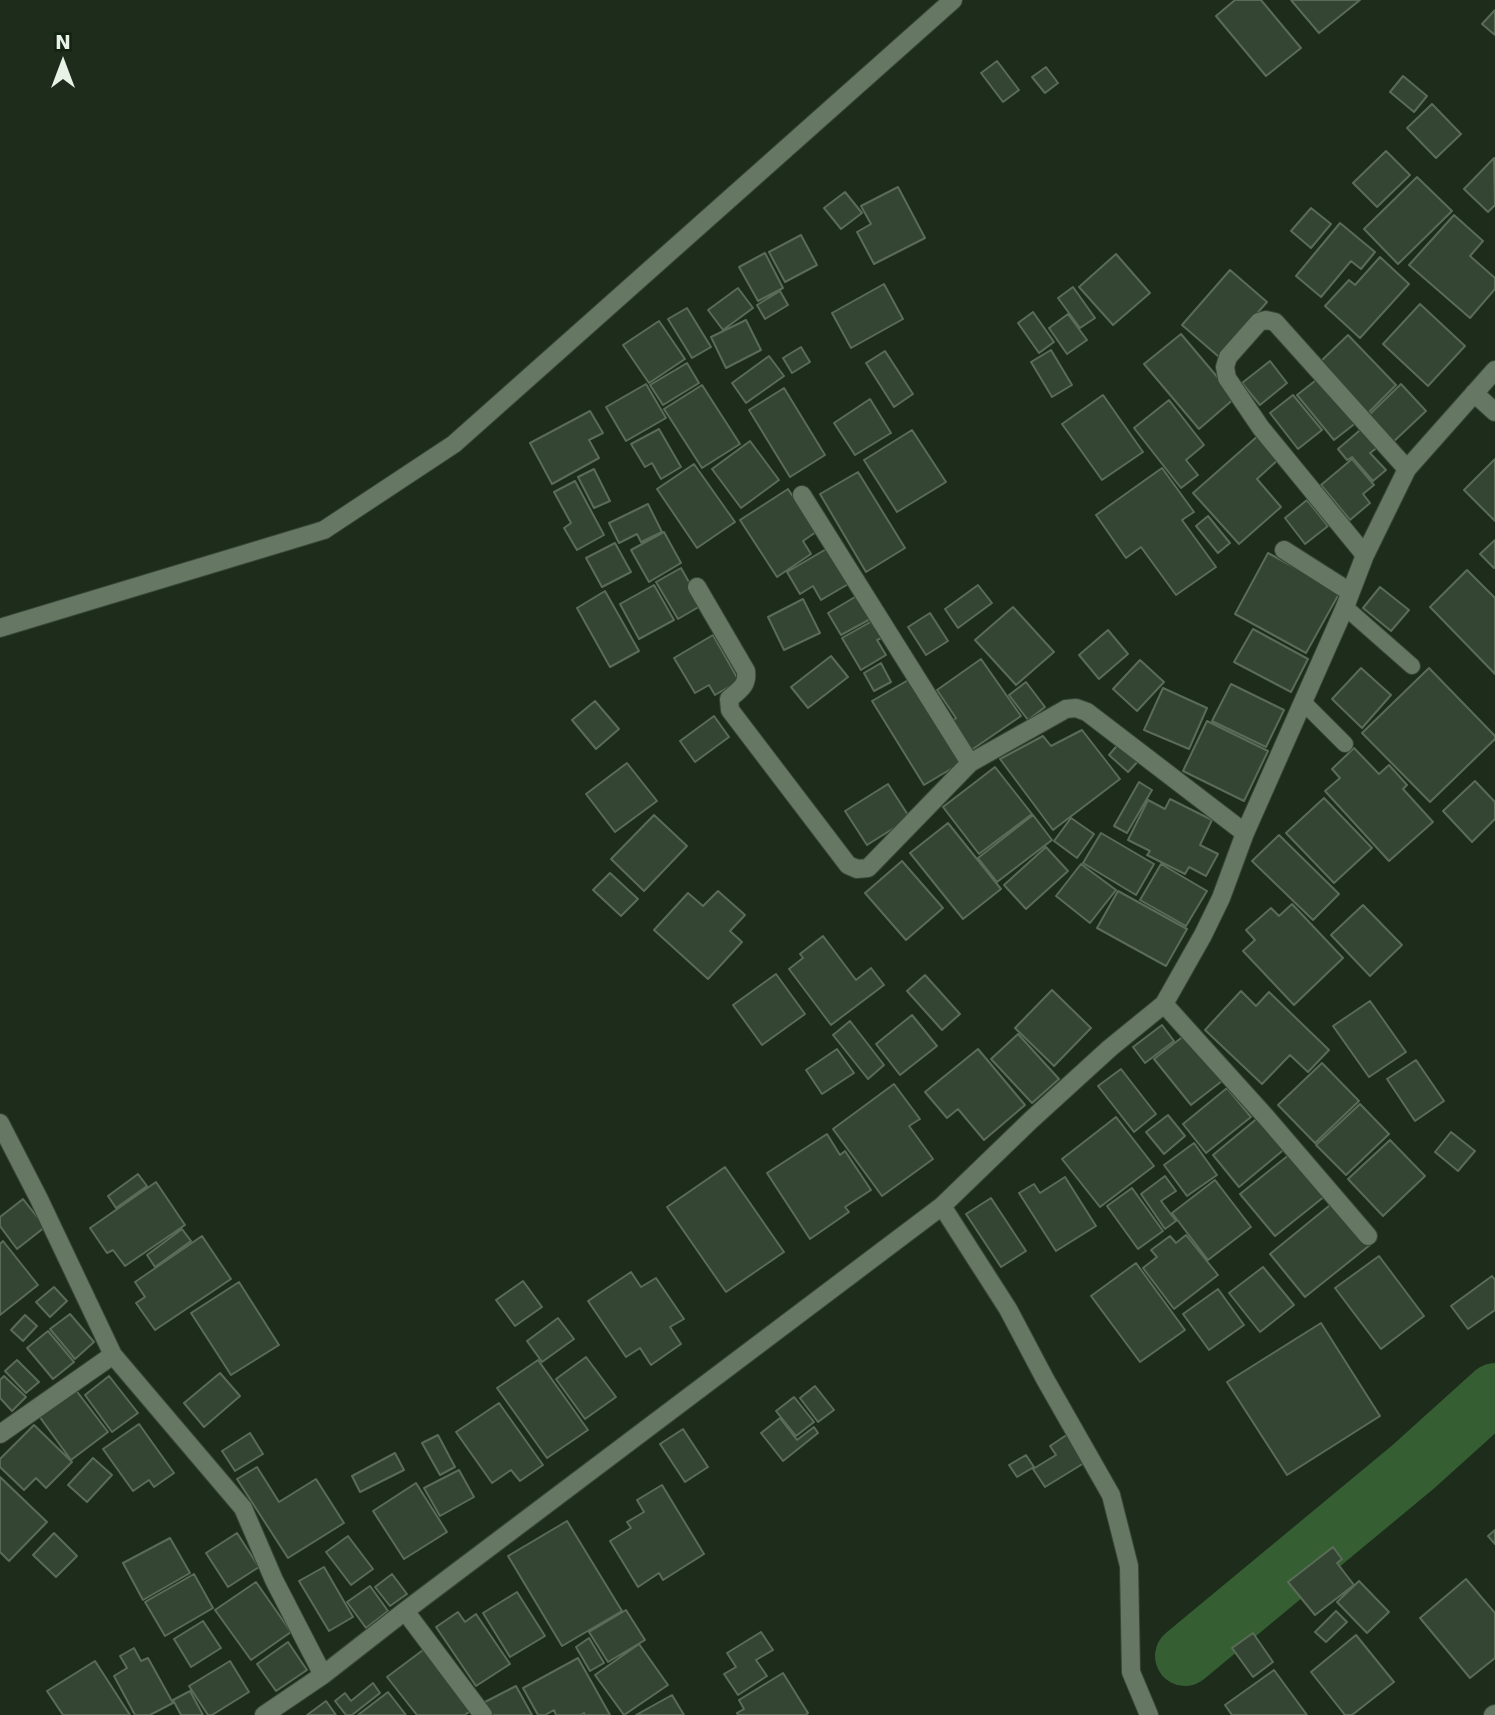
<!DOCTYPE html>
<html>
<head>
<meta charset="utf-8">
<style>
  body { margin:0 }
  #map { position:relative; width:1495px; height:1715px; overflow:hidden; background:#1d2c1b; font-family:"DejaVu Sans",sans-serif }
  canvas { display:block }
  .north { position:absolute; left:28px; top:28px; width:70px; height:70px; -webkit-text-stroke:5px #132312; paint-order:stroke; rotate:0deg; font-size:19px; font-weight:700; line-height:28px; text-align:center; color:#e8f2e7 }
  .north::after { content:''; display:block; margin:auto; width:24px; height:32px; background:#e8f2e7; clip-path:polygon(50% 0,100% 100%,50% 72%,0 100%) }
</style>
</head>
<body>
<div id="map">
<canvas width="1495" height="1715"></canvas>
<div class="north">N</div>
</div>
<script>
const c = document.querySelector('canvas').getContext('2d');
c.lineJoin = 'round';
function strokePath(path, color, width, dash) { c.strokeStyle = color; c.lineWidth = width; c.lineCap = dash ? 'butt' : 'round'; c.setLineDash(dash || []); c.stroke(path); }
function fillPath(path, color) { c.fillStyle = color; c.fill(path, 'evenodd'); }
strokePath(new Path2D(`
  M1185 1656 1413 1467 1495 1393`), '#355f32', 60);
const building = new Path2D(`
  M1235 0H1261L1301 48 1266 76 1216 16Z
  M1291 0H1360L1319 33Z
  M1495 10V35L1482 24Z
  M997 61 1019 90 1003 102 981 73Z
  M1046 67 1058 83 1045 93 1032 77Z
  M1403 76 1427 96 1414 112 1390 92Z
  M1432 104 1461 134 1436 158 1407 128Z
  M1386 151 1410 175 1377 207 1353 183Z
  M1494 158 1495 205 1488 212 1464 189Z
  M1417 177 1452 211 1398 264 1364 229Z
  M898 187 925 238 874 264 857 232 871 224 861 206Z
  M845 192 862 213 841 229 824 208Z
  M1311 208 1331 224 1311 248 1291 231Z
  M1454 215 1483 241 1470 256 1495 278V289L1470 318 1409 265Z
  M1340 223 1375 252 1361 269 1351 261 1321 297 1296 276Z
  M801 235 817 265 785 282 769 252Z
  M765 253 783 288 758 301 739 267Z
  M1116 254 1150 293 1113 325 1079 287Z
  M1380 257 1409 284 1360 338 1325 306 1349 280 1355 285Z
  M1230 270 1267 302 1219 357 1182 325Z
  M884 284 903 319 851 348 832 313Z
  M1073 287 1095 318 1080 328 1058 298Z
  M738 288 753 308 723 330 708 310Z
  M780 291 788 305 765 319 757 305Z
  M1420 304 1465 346 1428 386 1383 344Z
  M687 308 711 347 692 358 668 319Z
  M1033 312 1054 342 1039 353 1018 323Z
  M1068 314 1087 340 1067 354 1049 328Z
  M746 320 761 350 726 368 711 337Z
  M659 321 685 359 649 383 623 345Z
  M1181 334 1235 398 1199 429 1144 364Z
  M1348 335 1396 385 1367 414 1319 363Z
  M801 347 810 362 792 373 783 358Z
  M1051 350 1072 385 1052 397 1031 362Z
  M885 351 913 394 894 407 866 363Z
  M769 356 784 376 746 403 732 383Z
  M1270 361 1287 383 1260 405 1242 383Z
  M687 363 699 383 663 405 650 385Z
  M1320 377 1357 422 1334 440 1297 395Z
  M646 384 666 418 626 441 606 407Z
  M1401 384 1426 411 1391 444 1366 418Z
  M702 385 740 444 702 468 664 409Z
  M784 388 825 455 790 477 749 410Z
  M1103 395 1143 452 1102 480 1062 424Z
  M1293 395 1322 430 1298 449 1270 413Z
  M870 399 891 433 855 455 834 423Z
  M1169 400 1204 445 1186 460 1198 475 1181 488 1134 428Z
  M590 411 603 433 589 440 599 458 552 484 530 443Z
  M1366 425 1382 444 1370 453 1386 470 1373 481 1352 457 1347 460 1338 449Z
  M659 429 681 467 661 479 652 463 645 467 631 444Z
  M912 430 946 482 897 512 864 460Z
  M1260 434 1280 458 1257 479 1281 507 1239 544 1193 493Z
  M750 441 779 480 741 508 712 469Z
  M1352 459 1374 485 1363 494 1370 503 1350 520 1321 485Z
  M1495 459V521L1464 490Z
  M694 464 735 522 697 548 657 489Z
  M1162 468 1194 512 1182 520 1216 567 1176 595 1141 547 1126 558 1096 515Z
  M594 469 610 501 594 508 578 477Z
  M858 472 905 548 866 572 820 494Z
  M575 481 604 535 577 550 564 528 571 523 554 492Z
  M788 489 816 532 803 541 811 554 777 577 740 520Z
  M1307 500 1328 526 1305 544 1285 518Z
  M648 504 662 532 641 542 637 534 619 543 609 523Z
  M1208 516 1230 543 1218 553 1196 526Z
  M664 532 681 563 649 582 631 550Z
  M1495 540V567L1494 568 1480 554Z
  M615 543 631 572 602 587 586 558Z
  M828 548 850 583 821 600 813 586 800 594 787 572Z
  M1268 553 1340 592 1306 653 1235 614Z
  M681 568 702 605 678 619 656 582Z
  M1467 570 1495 598V674L1430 607Z
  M654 585 674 620 639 639 620 604Z
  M978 585 992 603 958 628 945 609Z
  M1380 587 1409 610 1391 631 1363 608Z
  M605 591 639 651 610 667 577 608Z
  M860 594 874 617 841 635 828 613Z
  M803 599 820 633 784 650 768 617Z
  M1013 607 1054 652 1016 685 975 640Z
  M930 613 948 641 926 655 908 627Z
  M874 620 884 637 877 640 886 655 861 670 842 638Z
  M1253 629 1308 659 1291 692 1234 662Z
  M1108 630 1128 654 1099 679 1079 655Z
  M713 635 739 681 715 695 709 685 695 693 674 658Z
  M831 656 848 677 808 708 791 687Z
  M981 659 1021 716 970 751 950 723 956 718 937 690Z
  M1140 660 1164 682 1137 711 1113 689Z
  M881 663 891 682 874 691 864 673Z
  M1361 668 1391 695 1362 728 1332 699Z
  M1429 668 1495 736V739L1430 802 1362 733Z
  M910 679 961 763 924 785 872 701Z
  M1026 682 1045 707 1028 720 1009 695Z
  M1231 684 1284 710 1266 747 1212 721Z
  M1163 688 1207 708 1189 749 1144 730Z
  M595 701 619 729 596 749 572 720Z
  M714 716 729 737 695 762 680 741Z
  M1207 721 1268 751 1244 801 1183 771Z
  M1082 730 1120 779 1053 830 1000 759 1043 736 1051 746Z
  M1121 741 1141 758 1128 772 1109 755Z
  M1354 748 1379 774 1389 765 1407 785 1403 789 1433 822 1389 861 1325 791 1340 778 1332 769Z
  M627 763 657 801 615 832 586 794Z
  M995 767 1032 814 979 854 943 807Z
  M1475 781 1495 802V819L1472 842 1443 811Z
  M1139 782 1152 790 1127 833 1114 826Z
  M888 784 910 818 867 845 845 811Z
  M1324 798 1372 848 1334 883 1286 833Z
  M1170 799 1212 820 1200 845 1218 854 1206 876 1189 867 1185 874 1147 855 1150 851 1128 840 1148 800 1165 809Z
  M654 815 687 846 644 891 611 859Z
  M1033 815 1052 840 997 882 978 858Z
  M1071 818 1094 834 1077 858 1054 841Z
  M948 823 1001 889 963 919 910 853Z
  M1101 833 1154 864 1136 895 1083 863Z
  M1279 835 1339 894 1313 920 1252 861Z
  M1046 847 1068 871 1026 909 1004 885Z
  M902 861 943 908 906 940 865 893Z
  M1081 864 1116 890 1090 923 1056 896Z
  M1161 864 1207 891 1186 926 1140 900Z
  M610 873 638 899 621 916 593 890Z
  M718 891 745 915 730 931 742 942 708 979 654 930 688 893 703 906Z
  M1118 891 1187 929 1166 966 1097 928Z
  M1292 904 1343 958 1294 1005 1243 951 1255 940 1246 930 1271 908 1279 916Z
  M1363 905 1402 945 1370 976 1331 935Z
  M823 936 856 980 871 968 884 985 831 1025 789 969 803 958 800 954Z
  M776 974 805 1014 762 1045 733 1005Z
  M925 975 960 1014 942 1030 907 991Z
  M1052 990 1091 1028 1054 1066 1015 1028Z
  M1241 991 1256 1006 1269 992 1329 1050 1308 1072 1290 1055 1262 1084 1205 1030Z
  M1370 1001 1406 1052 1369 1077 1333 1026Z
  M912 1015 937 1046 900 1075 876 1044Z
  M850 1021 884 1065 868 1079 833 1035Z
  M1162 1025 1174 1041 1145 1063 1133 1047Z
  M1018 1034 1059 1079 1032 1103 991 1059Z
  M1185 1035 1222 1081 1191 1105 1154 1059Z
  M837 1049 854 1073 822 1094 806 1070Z
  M978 1049 1025 1105 984 1140 958 1109 947 1118 925 1092Z
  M1416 1060 1444 1101 1415 1121 1387 1079Z
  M1322 1063 1359 1101 1315 1143 1278 1105Z
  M1121 1069 1156 1114 1134 1132 1098 1086Z
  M894 1084 920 1119 909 1126 933 1159 882 1196 833 1129Z
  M1227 1088 1251 1117 1206 1153 1183 1124Z
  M1360 1104 1389 1134 1346 1175 1316 1145Z
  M1168 1115 1185 1136 1164 1154 1146 1132Z
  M1260 1116 1287 1147 1239 1187 1213 1155Z
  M1116 1117 1154 1166 1100 1207 1062 1159Z
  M1451 1132 1475 1151 1458 1171 1435 1152Z
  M827 1134 840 1155 845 1151 871 1190 845 1207 849 1212 810 1239 767 1173Z
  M1390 1140 1425 1176 1383 1216 1348 1179Z
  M1194 1143 1217 1175 1187 1196 1164 1165Z
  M1290 1154 1325 1196 1275 1236 1240 1194Z
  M725 1167 784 1252 726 1292 667 1207Z
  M138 1174 147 1186 116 1208 108 1196Z
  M1165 1176 1176 1191 1161 1201 1176 1221 1165 1229 1141 1194Z
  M1065 1177 1096 1226 1056 1251 1019 1193 1034 1184 1040 1193Z
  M1215 1180 1251 1227 1208 1260 1172 1213Z
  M156 1182 185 1225 125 1266 113 1250 107 1253 90 1228Z
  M1132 1188 1163 1231 1138 1249 1107 1206Z
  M991 1198 1026 1251 1001 1267 966 1214Z
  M23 1199 45 1227 17 1249 0 1226V1217Z
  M1335 1201 1370 1245 1305 1297 1270 1254Z
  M182 1229 191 1241 155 1267 147 1255Z
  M1186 1235 1218 1275 1174 1309 1143 1268 1157 1257 1151 1250 1170 1236 1176 1243Z
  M202 1236 231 1279 155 1330 136 1303 145 1297 135 1282Z
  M3 1241 38 1285 0 1315V1244Z
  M1379 1256 1424 1316 1381 1349 1335 1288Z
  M1136 1263 1185 1330 1140 1362 1091 1296Z
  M1263 1267 1294 1305 1260 1332 1229 1293Z
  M631 1272 641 1287 656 1278 684 1319 670 1327 681 1344 651 1365 640 1348 626 1357 588 1301Z
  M1492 1276 1495 1280V1310L1468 1329 1451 1306Z
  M523 1281 542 1307 515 1326 496 1300Z
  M239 1282 279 1345 231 1375 191 1313Z
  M54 1287 67 1301 50 1317 36 1302Z
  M1218 1289 1244 1325 1209 1350 1183 1314Z
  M70 1314 94 1342 75 1359 50 1329Z
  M25 1315 37 1326 23 1341 11 1330Z
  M558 1318 574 1339 542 1362 527 1341Z
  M1321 1323 1380 1416 1287 1475 1227 1382Z
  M48 1331 74 1362 53 1379 27 1348Z
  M586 1357 616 1397 585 1419 556 1379Z
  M17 1360 39 1382 26 1393 5 1371Z
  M538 1360 588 1430 547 1458 497 1388Z
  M220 1373 240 1396 204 1427 184 1403Z
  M4 1376 26 1397 12 1411 0 1398V1380Z
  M109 1376 138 1413 112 1432 85 1395Z
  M815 1386 834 1410 818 1422 800 1398Z
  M75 1389 108 1432 71 1460 39 1416Z
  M794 1397 814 1422 796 1436 776 1411Z
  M499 1403 543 1465 520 1481 511 1470 492 1483 456 1432Z
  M780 1418 797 1440 814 1427 818 1433 783 1461 761 1433Z
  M139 1424 174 1473 154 1487 149 1480 133 1491 103 1449Z
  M34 1425 72 1462 46 1488 36 1478 24 1490 0 1467V1459Z
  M683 1429 708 1467 685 1482 660 1444Z
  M1071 1432 1089 1460 1045 1487 1033 1469 1056 1455 1050 1446Z
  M250 1433 263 1454 235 1471 222 1451Z
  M438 1435 455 1467 440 1475 422 1443Z
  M395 1453 404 1470 360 1492 352 1476Z
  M1026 1455 1034 1467 1017 1477 1009 1465Z
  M93 1458 112 1475 87 1502 68 1485Z
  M257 1467 279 1502 316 1479 344 1523 288 1558 237 1479Z
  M459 1470 474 1497 440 1516 424 1488Z
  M0 1477 47 1522 9 1561 0 1552Z
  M416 1483 447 1532 404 1559 373 1511Z
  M662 1485 704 1554 663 1580 659 1573 638 1587 610 1541 631 1528 627 1522 644 1512 637 1500Z
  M567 1521 622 1611 562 1646 508 1556Z
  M1495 1530V1544L1488 1536Z
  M54 1533 77 1556 56 1577 33 1555Z
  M237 1533 259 1567 228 1587 206 1553Z
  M348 1536 373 1569 351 1585 326 1552Z
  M170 1538 190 1573 143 1600 123 1563Z
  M1333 1547 1342 1559 1337 1563 1354 1585 1315 1615 1288 1582Z
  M324 1567 353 1617 329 1631 299 1581Z
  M194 1574 213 1608 165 1636 145 1602Z
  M392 1574 407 1594 390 1606 375 1587Z
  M1466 1579 1495 1613V1658L1470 1678 1420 1618Z
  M1359 1581 1389 1612 1367 1633 1337 1602Z
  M256 1582 291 1632 251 1660 215 1610Z
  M370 1586 388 1611 366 1628 347 1602Z
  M517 1592 545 1636 510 1657 483 1613Z
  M626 1610 645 1640 608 1662 589 1632Z
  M1336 1611 1347 1622 1326 1642 1315 1632Z
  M458 1612 465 1622 476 1614 510 1664 476 1686 436 1627Z
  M203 1621 221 1648 191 1667 174 1639Z
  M761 1632 773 1650 756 1660 767 1676 738 1695 724 1674 736 1667 727 1653Z
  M1253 1633 1273 1662 1253 1677 1232 1648Z
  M1356 1635 1394 1682 1352 1715H1345L1311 1672Z
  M589 1638 604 1663 590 1671 576 1647Z
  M288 1642 307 1670 276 1691 257 1664Z
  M639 1644 668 1685 624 1715 595 1675Z
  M427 1647 474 1708 465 1715H417L387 1677Z
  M134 1648 141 1661 148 1658 173 1703 150 1715H135L114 1676 127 1668 120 1656Z
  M578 1658 610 1715H585L584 1713 581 1715H556L554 1710 545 1715H538L523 1688Z
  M95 1661 130 1715H63L47 1691Z
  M230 1661 249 1692 212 1715H208L189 1686Z
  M1274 1670 1307 1715H1232L1225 1705Z
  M783 1673 808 1713 806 1715H738L737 1713 744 1709 739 1700Z
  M373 1683 380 1693 352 1715H346L335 1701 345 1693 351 1701Z
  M516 1686 532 1715H490L483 1703Z
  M190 1691 203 1715H181L173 1700Z
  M388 1692 406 1715H358Z
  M672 1695 684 1715H636Z
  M326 1701 336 1715H307Z`);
fillPath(building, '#344533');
strokePath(building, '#5a6c58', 2);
const service = new Path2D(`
  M1345 607 1412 666
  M1303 702 1345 744`);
const minor = new Path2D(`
  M1474 393 1495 412
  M802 495 970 763
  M1284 550 1350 592
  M1365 555 1261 428 1227 378 1225 367 1228 357 1259 322 1266 320 1275 322 1407 469
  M697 587 746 671C748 686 739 690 729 699L730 710 848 865 857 869 868 868 970 763 1066 709 1076 708 1087 712 1245 833
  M0 628 324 530 454 444 953 0
  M1164 1004 1266 1117 1368 1236
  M0 1123 39 1199 113 1355 243 1508 274 1580 323 1675
  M942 1206 1008 1309 1045 1379 1111 1495 1129 1566 1131 1672 1149 1715
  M0 1434 113 1355
  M405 1611 483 1715
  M264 1715 323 1675 405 1611 942 1206 1031 1120 1110 1048 1164 1004 1203 935 1221 898 1245 833 1345 607 1365 555 1407 469 1495 370
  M1493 1715 1495 1714`);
strokePath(service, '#384637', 18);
strokePath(minor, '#384637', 20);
strokePath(service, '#667864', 16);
strokePath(minor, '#667864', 18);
</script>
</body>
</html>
